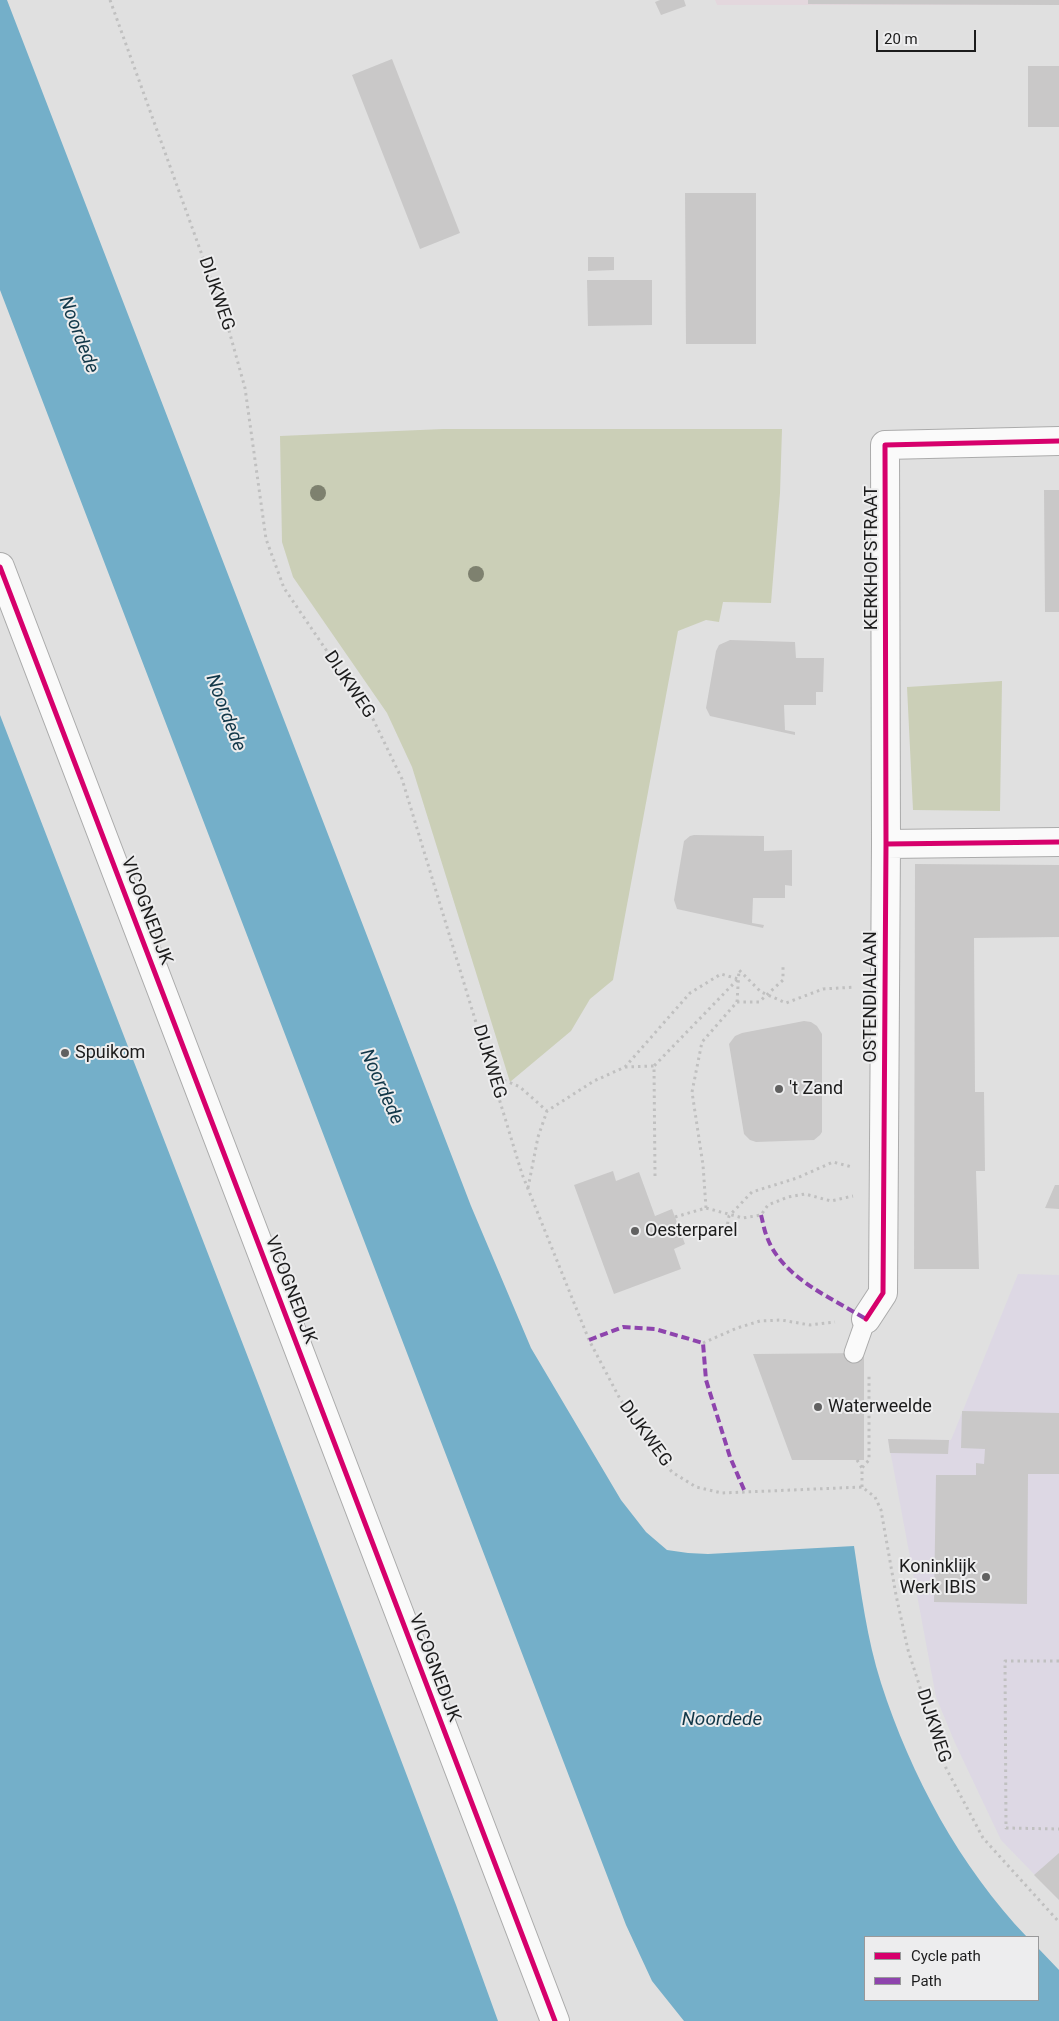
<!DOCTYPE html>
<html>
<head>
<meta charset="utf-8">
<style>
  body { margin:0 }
  #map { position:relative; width:1059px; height:2021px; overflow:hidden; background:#e0e0e0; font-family:Roboto,sans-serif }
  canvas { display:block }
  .legend { position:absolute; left:864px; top:1936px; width:175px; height:65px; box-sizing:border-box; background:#ededee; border:1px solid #99999a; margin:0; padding:6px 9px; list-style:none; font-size:15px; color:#1c1c1c }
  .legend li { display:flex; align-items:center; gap:10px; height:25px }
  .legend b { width:25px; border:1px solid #99999a }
  .scale { position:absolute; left:876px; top:30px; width:100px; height:22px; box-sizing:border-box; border:2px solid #1c1c1c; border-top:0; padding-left:6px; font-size:15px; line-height:18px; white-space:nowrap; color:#1c1c1c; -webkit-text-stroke:4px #ededee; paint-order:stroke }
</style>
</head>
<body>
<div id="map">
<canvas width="1059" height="2021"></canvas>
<ul class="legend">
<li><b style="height:6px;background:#d6006c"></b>Cycle path</li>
<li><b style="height:6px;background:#8e44ad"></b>Path</li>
</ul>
<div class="scale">20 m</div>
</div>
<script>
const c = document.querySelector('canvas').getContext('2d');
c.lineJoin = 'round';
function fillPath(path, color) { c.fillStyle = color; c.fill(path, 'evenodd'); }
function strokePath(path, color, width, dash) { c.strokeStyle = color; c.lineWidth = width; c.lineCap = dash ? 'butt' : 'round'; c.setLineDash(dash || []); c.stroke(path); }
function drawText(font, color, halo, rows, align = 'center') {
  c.font = font + ' Roboto,sans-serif'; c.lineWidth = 4; c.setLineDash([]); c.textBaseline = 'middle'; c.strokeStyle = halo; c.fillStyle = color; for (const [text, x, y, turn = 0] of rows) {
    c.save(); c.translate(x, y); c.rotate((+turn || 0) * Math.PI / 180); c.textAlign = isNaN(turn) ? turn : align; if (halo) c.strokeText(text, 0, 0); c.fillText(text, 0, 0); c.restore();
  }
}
fillPath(new Path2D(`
  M715 0H1059V5H717Z`), '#e3d7dd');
fillPath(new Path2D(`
  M1018 1274 1059 1275V1900L1001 1840 955 1743 936 1697 888 1439 951 1440Z`), '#ddd8e4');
fillPath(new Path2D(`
  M443 429H782L780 493 771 603 723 602 719 622 706 620 678 631 613 980 590 999 571 1031 510 1082 412 767 387 713 293 577 282 542 280 436Z
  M1002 681 1000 811 913 810 907 687Z`), '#cbcfb7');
fillPath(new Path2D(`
  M0 0H7L471 1206 531 1348 621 1500 646 1532 667 1550 688 1553 708 1554 854 1546C861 1592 867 1639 881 1683 911 1776 960 1867 1027 1937H865V2000H1038V1948L1059 1970V2021H684L652 1981 626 1925 0 290Z
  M0 715 261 1391 456 1905 498 2021H0Z`), '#74afc9');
fillPath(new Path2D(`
  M660 0H684L686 6 661 15 655 2Z
  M808 0H1059V5L808 4Z
  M392 59 460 233 420 249 352 75Z
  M1028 66H1059V127H1028Z
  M685 193H756V344H686Z
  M588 257H614V270L588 271Z
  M587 280H652V325L588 326Z
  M1044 490H1059V612H1045Z
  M730 640 795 642 796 658H824L823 692H816V705H784L785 730 795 732V735L710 716 706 708 716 651 719 645Z
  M694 835 764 836V851L792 850V886L785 885V898H753L752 923 764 925 763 928 677 909 674 900 684 841 690 836Z
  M915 864 1059 865V937L974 938 975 1092H984L985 1171H976L979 1269H914Z
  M804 1021 811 1022 817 1026 822 1034V1132L820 1135 814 1140 756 1142 750 1140 744 1134 729 1044 735 1036 742 1033Z
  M613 1171 616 1181 639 1172 655 1216 672 1209 685 1244 674 1249 681 1269 614 1294 574 1185Z
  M1055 1185H1059V1209L1045 1208Z
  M864 1353V1460H792L753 1354Z
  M962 1411 1059 1413V1474H1028L1027 1604 934 1602 936 1475H976V1463L984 1464 985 1449 961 1448Z
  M888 1439 949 1440 948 1454 890 1453Z
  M1059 1853V1900L1034 1875Z`), '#c9c8c8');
const lane = new Path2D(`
  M854 1353 866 1319`);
const street = new Path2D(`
  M0 567 555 2021
  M886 844 885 445 1059 441
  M866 1319 883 1293 886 844 1059 842`);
strokePath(lane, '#ababab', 21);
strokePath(street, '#ababab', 30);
strokePath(new Path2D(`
  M110 0 228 327 245 388 266 539 284 588 373 719 402 779 522 1174 589 1340 619 1397 646 1440 672 1472 696 1487 722 1493 862 1487 875 1497 881 1510 896 1595 908 1650 946 1768 983 1838 1059 1922
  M737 1002 739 970 761 992 786 1003 823 989 855 987
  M625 1067 654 1066
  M492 1075 520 1087 547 1111
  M655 1176 654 1066 738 979
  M528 1188 538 1137 547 1111 594 1081 625 1067 690 993 721 974 738 979
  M706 1208 703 1165 692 1092 702 1042 737 1002H759L783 980V964
  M675 1217 706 1208 743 1218 761 1215 768 1205 788 1197 805 1194 831 1201 853 1196
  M725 1237 729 1216 752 1192 797 1178 833 1162 852 1167
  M703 1343 737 1328 760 1321 781 1320 810 1325 835 1322
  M857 1460 862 1468
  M862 1487V1468L869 1460V1375
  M1059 1661H1005L1006 1828 1059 1829`), '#c0c0c0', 3, [2.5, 4]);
strokePath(lane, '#fafafa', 19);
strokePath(street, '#fafafa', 28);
strokePath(new Path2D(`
  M761 1215C763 1222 764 1230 767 1237 782 1278 832 1298 866 1319
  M589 1340 623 1327 655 1329 703 1343 706 1380 730 1457 745 1492`), '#8e44ad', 4, [8, 4]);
strokePath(new Path2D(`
  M0 567 555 2021
  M886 844 885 445 1059 441
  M866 1319 883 1293 886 844 1059 842`), '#d6006c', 5);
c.fillStyle = '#7e816f';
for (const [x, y] of [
  [318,493],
  [476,574]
]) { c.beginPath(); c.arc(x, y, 8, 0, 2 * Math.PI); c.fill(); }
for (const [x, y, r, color] of [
  [65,1053,5,"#616161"],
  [779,1089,5,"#616161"],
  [635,1231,5,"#616161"],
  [818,1407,5,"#616161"],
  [986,1577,5,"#616161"]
]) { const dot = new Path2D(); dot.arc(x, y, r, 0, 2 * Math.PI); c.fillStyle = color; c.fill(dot); strokePath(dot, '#ededee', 2); }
drawText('18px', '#1c1c1c', '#ededee', [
  ["DIJKWEG",216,294,71],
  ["KERKHOFSTRAAT",872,558,-90],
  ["DIJKWEG",349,685,56],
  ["VICOGNEDIJK",146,911,69],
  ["OSTENDIALAAN",871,997,-90],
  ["DIJKWEG",489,1062,73],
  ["VICOGNEDIJK",290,1290,69],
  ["DIJKWEG",645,1434,54],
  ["VICOGNEDIJK",434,1668,69],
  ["DIJKWEG",933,1726,72]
]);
drawText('18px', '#1c1c1c', '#ededee', [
  ["Spuikom",75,1053],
  ["'t Zand",789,1089],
  ["Oesterparel",645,1231],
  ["Waterweelde",828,1407],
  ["Koninklijk",976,1567,"right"],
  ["Werk IBIS",976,1588,"right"]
], 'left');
drawText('italic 19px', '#113748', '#ededee', [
  ["Noordede",78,335,69],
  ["Noordede",225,713,69],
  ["Noordede",381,1087,66],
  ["Noordede",722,1720]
]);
</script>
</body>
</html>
